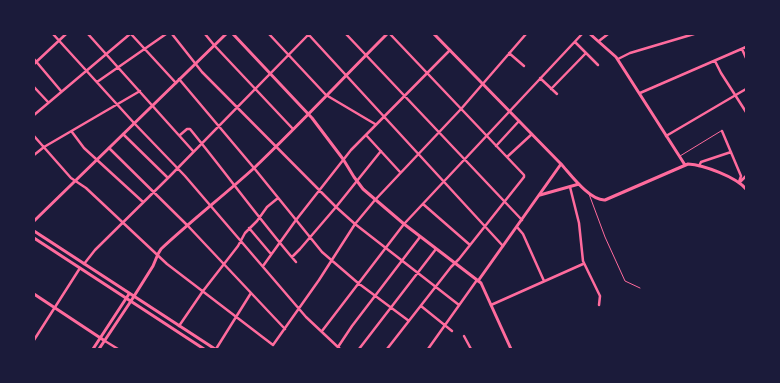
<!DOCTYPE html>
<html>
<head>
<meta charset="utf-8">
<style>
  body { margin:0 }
  #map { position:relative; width:780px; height:383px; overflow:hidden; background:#1b1b3a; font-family:"PT Serif",serif }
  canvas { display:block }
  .frame { position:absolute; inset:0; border:35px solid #1b1b3a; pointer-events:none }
</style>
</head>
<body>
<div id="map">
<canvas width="780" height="383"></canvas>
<div class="frame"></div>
</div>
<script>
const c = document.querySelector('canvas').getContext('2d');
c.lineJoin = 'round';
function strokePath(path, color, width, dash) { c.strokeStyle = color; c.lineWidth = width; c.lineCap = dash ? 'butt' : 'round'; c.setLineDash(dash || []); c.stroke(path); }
strokePath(new Path2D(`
  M680 156 721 131
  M589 194 605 237 625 281 640 288`), '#ff6b9d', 1);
strokePath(new Path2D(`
  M53 34 134 123 185 176 306 317 340 349
  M88 34 193 151
  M131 34 176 83
  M172 34 202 72 336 207 355 224 459 305
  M205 34 214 45 293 129
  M269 34 326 95 375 124
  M346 34 522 220
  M309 35 503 246
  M599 41 608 34
  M575 42 598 65
  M742 49 746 58
  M509 53 524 66
  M34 59 61 91
  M618 59 630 53 694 34
  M715 61 721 73 746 112
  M34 64 66 34
  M540 78 557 94
  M179 79 254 168 322 252 358 283 409 321
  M97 82 166 34
  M34 87 48 102
  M551 89 586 53
  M640 93 746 47
  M34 115 130 34
  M722 131 741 176 739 182
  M72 132 84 148 143 202
  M123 134 168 178
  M180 135 187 129H190C226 173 259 219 296 262
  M366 135 400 172
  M34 136 71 178 86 188 167 264 273 345 319 280 355 224 375 200 461 109 526 34
  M666 136 746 89
  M496 146 519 121
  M109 148 188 226 285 329
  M34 155 44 147 140 91
  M507 157 532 134
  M699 166 701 162 731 152
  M740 182 746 176
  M570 187 579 223 583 261 600 296 599 305
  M423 204 470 245
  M517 227 523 234 544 281
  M249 228 271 254
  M292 257 300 249 336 207 381 151
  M84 264 95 250 168 178 309 34
  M263 266 296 220 351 150 450 50
  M491 305 583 264
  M421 306 452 331
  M179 326 203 291 238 246 245 233 257 221 267 207 278 198
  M322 331 404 224 582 34
  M464 336 471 349
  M34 340 80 268
  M105 341 118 349
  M338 347 352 326 420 237
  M216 349 251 293
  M359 349 436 249
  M387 349 451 267 459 259 524 177V175L390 34
  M428 349 477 280`), '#ff6b9d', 2.5);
strokePath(new Path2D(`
  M590 34 616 57 685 165
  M561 164C571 175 590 201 605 200L688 164C704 165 736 177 746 189
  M540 195 579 184
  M34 294 105 341
  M93 349 129 294
  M99 349 131 301`), '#ff6b9d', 3);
strokePath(new Path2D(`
  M233 34 312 118 343 159 354 177 363 189 404 224 481 283 511 349
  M434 34 561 164 478 281
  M34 221 226 34
  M34 231 215 349
  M34 238 204 349
  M131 301 153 266 158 254 161 249C191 221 223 196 253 169 299 125 342 79 387 34`), '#ff6b9d', 3);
</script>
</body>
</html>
